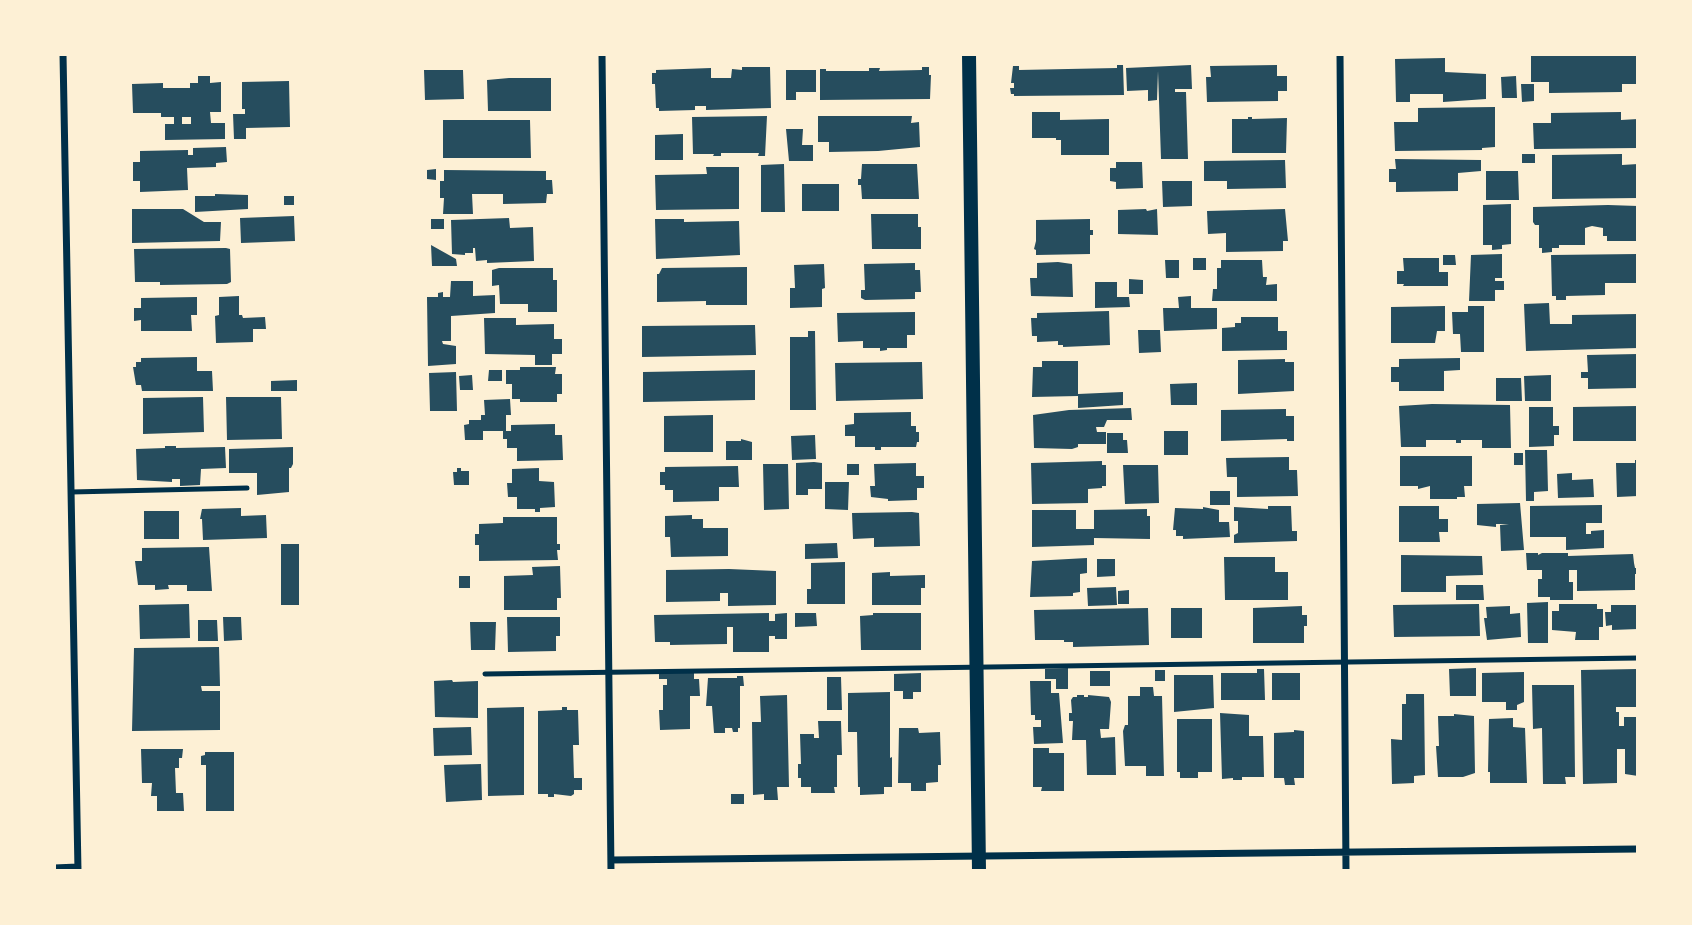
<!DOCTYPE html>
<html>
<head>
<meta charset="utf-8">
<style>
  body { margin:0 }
  #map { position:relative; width:1692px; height:925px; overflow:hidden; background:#fdf0d5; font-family:"DM Sans",sans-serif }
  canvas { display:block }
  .frame { position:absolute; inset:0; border:56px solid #fdf0d5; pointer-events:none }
</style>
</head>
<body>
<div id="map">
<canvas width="1692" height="925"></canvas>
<div class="frame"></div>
</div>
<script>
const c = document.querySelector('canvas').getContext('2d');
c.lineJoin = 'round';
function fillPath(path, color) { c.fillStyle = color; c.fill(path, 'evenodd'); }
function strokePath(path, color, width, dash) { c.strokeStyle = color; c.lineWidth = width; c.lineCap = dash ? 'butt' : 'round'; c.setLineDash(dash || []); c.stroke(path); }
fillPath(new Path2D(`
  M1638 55V84H1622V92L1549 93V82H1531V56Z
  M1445 58V72L1486 74V99L1443 102V94H1410V102H1396L1395 59Z
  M1117 65H1123L1124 95 1014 96V94H1011L1010 88H1014V83H1011L1013 66H1019V70L1117 68Z
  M1191 65 1192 89H1175V92H1186L1188 159H1161L1158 71 1157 100 1148 101V90L1127 91 1126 68Z
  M1277 65V76H1287V91H1278V101L1207 102 1206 77H1211L1210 66Z
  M742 67H770L771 108 706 110V106H695V110L659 111V108H656L655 84H652V73H656V70L711 68V78H731L732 69 742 70Z
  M922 67H929V75H931L930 99 820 100V69H826V71H869V68H880L879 71 922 70Z
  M424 70H463L464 99 425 100Z
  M786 70H816V92H796V100H786Z
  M198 76H210V83L221 82V112H210L211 123H225V139L165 140V124H174V117H161V113H133L132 84 163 83V88H190V83H198ZM182 117H191V124H182Z
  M1516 76 1517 98H1502L1501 77Z
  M509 78H551V111H488L487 80Z
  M289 81 290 127 246 128V139H234L233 114H245V109H242V82Z
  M1521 84H1534V101L1522 102Z
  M1495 107V147L1482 148V150L1395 151 1394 122H1418V108Z
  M1032 112H1060V120L1109 119V155H1061V140H1056V138H1032Z
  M1621 112V120L1638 119V148L1534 149 1533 123H1551V113Z
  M767 116 765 156H758L759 153H721V156H713L714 154H693L692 117Z
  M818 116H912L911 123 919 122 920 147 878 151 829 152V142H818Z
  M1248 117H1252V119L1287 118 1286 153H1232V119H1248Z
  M443 120H530L531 158H443Z
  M786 129H803L802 145H813V161H789Z
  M683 134V160H655V135Z
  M226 147 227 162 216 163V167L187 168 188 190 140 192V181H133V162H140V151L188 150V155H193V148Z
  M1522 154H1535V163H1522Z
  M1622 154V165L1638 164V198L1552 199V155Z
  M1395 159 1481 160V171L1458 173V191L1396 192V182H1389V169H1396Z
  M1285 160 1286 188 1227 189V181H1204V161Z
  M1116 162H1142L1143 188 1116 189V182L1110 181V168H1116Z
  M784 164 785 212H761V165Z
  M862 164H917L919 199H862L861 185H858V179H861Z
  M706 167H739V209L656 210 655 175 707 174Z
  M436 169V180L427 179V170Z
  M444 170 546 171V180H552L553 194H547L546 203 503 204V194H472L473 214H443L444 198H440V181H444Z
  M1486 171H1518L1519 200H1486Z
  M1162 181H1192V206L1163 207Z
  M802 184H839V211H802Z
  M215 194 248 195V209L195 212V196H215Z
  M284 196H294V205H284Z
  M1511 204V244L1502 245V249L1492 250V245H1483V205Z
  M1608 205 1638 206V241H1607V236H1603V228L1592 226 1585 228V245H1559V248H1552V252L1542 253V248H1539V225H1535L1533 222V207Z
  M132 209H183L204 222H221L220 241 132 243Z
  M1146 209 1147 211 1157 209 1158 235 1118 234V210Z
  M1285 209 1288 241H1283V251L1226 252V233L1208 234 1207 211Z
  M871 214H918V227H921V249H872Z
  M294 216 295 241 241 243 240 218Z
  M509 218 510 228 533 227 534 261 487 263V260L476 261 475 248H473V253H465V255L452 254 451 220Z
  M431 219H444V229H431Z
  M655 219H684V222L739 221 740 255 656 259Z
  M1090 219V230H1093V235H1090V254L1036 255V250L1034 249 1036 241V220Z
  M431 245 456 259 457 266H432Z
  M226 248 230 249 231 282 227 284 160 285V282H135L134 249Z
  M1502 254V278H1495V281H1504V290H1495V301H1469L1471 255Z
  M1638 254V283H1605V295L1566 296V300H1556V296H1552L1551 255Z
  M1443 255H1455L1456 265H1443Z
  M1193 258H1206V270H1193Z
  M1403 258H1439V272H1448V286H1403L1404 284H1397V271H1404Z
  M1165 260H1179V278H1166Z
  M1221 260H1262L1263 277H1267L1266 285 1277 284V301H1212L1213 289H1217V268H1221Z
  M1058 262 1072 264 1073 297 1031 296 1030 278H1037V263Z
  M915 263V270H920L921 292H915V299L865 300 861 298V290H865L864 264Z
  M824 264 825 288 822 289V307L790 308V288H795L794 265Z
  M747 267V305H706V301L657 302V274H659L662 268Z
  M499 268H553V280H557V312H528V304H500L499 285 492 286V270Z
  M1129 279 1143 280V294H1129Z
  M451 281H473V296L495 295V313L451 316V341H442L443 344 456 346V364L428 366 427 297H438V293L443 292V297H450Z
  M1095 282H1117V297H1129L1130 307 1095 308Z
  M239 296V315H242L243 318 265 317 266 329H253V342L216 343 215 316 219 315V297Z
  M1191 296V308H1217V329L1164 331 1163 308H1179L1178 297Z
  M197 297V315H191L192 331H141V320L134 321V308H141V298Z
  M1549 303 1550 324H1572V315L1638 314V348L1526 351 1524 304Z
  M1445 306V331H1437L1435 343H1391V307Z
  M1468 306H1484V352H1461L1460 334H1453L1452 312H1468Z
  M1109 311 1110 345 1063 347V345H1058V341L1037 342V336H1032L1031 318H1037V313Z
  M915 312V335H907V348H887V350L880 351V348H863V341L838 342 837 313Z
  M1241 317H1278V331H1287V350L1222 351V328L1235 327V323H1241Z
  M484 318H516V325L554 324V339H562V354H552V365H535V355L485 354Z
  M755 325 756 355 642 357V326Z
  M1138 330H1160L1161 352 1139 353Z
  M808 331H815L816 410H790V337H808Z
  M1638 354V388L1588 389V378H1581V372H1588L1587 355Z
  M197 357V371H212L213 391H142L141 385H136L133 367H136V362H141V358Z
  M1460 358V370L1444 371V391H1399V382H1391V367H1399V359Z
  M1285 359V362H1294V391L1238 394V360Z
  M1042 361H1078V394L1123 392V405L1078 408V394V396L1032 397 1033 367H1042Z
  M922 362 923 399 836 401 835 363Z
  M520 367H556L555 374H562V394H557V402H520V399H512V384H506V370H520Z
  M489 370H502V381H488Z
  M755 370V400L643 402V372Z
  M456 372 457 411H430L429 373Z
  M472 375 473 390H460L459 376Z
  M1551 375V401H1525L1524 376Z
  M1496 378H1521L1522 401H1496Z
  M297 380V391H271V381Z
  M1197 383V405H1171L1170 384Z
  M203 397 204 432 143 434V398Z
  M226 397H281L282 439 227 440Z
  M510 399 511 415H506V431H511V425L555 424V435H562L563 460 517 461V448H507V439H503V431H483V440H465L464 425 469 424V420H481V415H485L484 400Z
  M1432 404 1510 405 1511 448H1482V440H1461V443H1456V440H1426V447H1401L1399 406Z
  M1638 406V441H1573V407Z
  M1529 407H1553V426H1559V435H1554V446L1529 447Z
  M1131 408 1132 420H1107L1104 427H1096L1097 432H1106V444H1078V447L1072 449 1034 448 1033 415 1069 410Z
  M1286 409V416H1294V441H1287V439L1221 441V410Z
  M911 412V426H916V432H919V442H917L916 447H881V450H875V447H855V436H845V425L854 424V413Z
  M713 415V452H664V416Z
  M1164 431H1188V455H1164Z
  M1107 433H1123V440H1127L1128 453H1107Z
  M815 435 816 459 792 460 791 436Z
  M741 439 752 442V460H726V441H741Z
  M165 446H176V448L225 447 226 468 201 469 200 485 180 486V479H172V482L137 480 136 449 165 448Z
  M293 447V464L291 468H289V492L257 495V473H229V449Z
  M1525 450H1547L1548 491 1534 492V501H1526Z
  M1514 453H1523V465H1514Z
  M1400 456H1472V486H1464L1465 497H1457V499H1430V486L1418 489V486H1400Z
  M1289 457V470H1297L1298 496 1237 497V477H1227L1226 458Z
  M1635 460H1638V496L1617 497 1616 463H1635Z
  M1102 461V465H1106V486H1102V488L1088 489V503L1032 504 1031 463Z
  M814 462 822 463V489H808V495H796V463Z
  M916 463V476H924V488H917V500L888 501V499L871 497 870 486H875L874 464Z
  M763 464H788L789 509 764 510Z
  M847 464H859V475H847Z
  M1123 465H1158L1159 503 1125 504Z
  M738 466 739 487H719V501L673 502V490H665V485H660V472H665V467Z
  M457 468H461V471H469V485H454L453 472H457Z
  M539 468V481L554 482 555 507 540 508V512H535V509H517V497H508L507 483H512V469Z
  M1572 473V480L1593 479 1594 497 1558 498 1557 474Z
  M825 482H849L848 510 825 509Z
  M1210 491H1230V505H1210Z
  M1520 503 1524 550 1501 551 1500 525 1509 524H1496V527L1477 525V504Z
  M1602 505V523H1586V534H1591V531L1604 530V548L1566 550V537H1530V506Z
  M1268 506H1291L1292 531H1297V541L1234 543V535L1238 533V521H1234V507L1268 509Z
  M1399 506H1439V519H1448V532H1439L1440 542H1399Z
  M1203 507 1219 510V522H1229L1230 537 1183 539V536H1176V530H1173L1175 508 1203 509Z
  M241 508V516L266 515 267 538 203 540 202 519H200L202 509Z
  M1147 509V516H1150V539L1094 538V545L1032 547V510H1076V529H1094V510Z
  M144 511H179V539H144Z
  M912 512 919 513 920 546 874 547V538L853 539 852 513Z
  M692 515V519H703V528H728V556L671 557 670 537H665V516Z
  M503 517H557V544H560V550H557L558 560 479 561V545H475V534H479V524L503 523Z
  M837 543 838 558 805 559V544Z
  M281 544H299V605H281Z
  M209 547 212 591H187V585H168L169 589 155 590V585H138L135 561H142V548Z
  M1526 553H1538V555L1542 553H1568V556L1633 554 1634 563 1635 568H1638V574H1635V590L1577 591V570H1569V582H1573V600H1550V597H1538V579H1542V570H1527Z
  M1401 555 1482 556 1483 575 1446 576V592H1401Z
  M1224 557H1275V572H1288V600H1225Z
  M1087 558V573L1080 574V592L1073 593V596L1030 597 1032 561Z
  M1097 559H1115V576L1097 577Z
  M845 562V604H807V589H811V563Z
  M560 566 561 598H557V610H504V576L533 575 532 567Z
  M729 569 776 571V605L728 606V593H720V601L666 602V570Z
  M890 572V576L925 575V588H921V605H872V573Z
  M459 576H470V588H459Z
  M1456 585H1483L1484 600H1456Z
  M1116 587 1117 605 1088 606 1087 588Z
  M1129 590V604H1118V591Z
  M1548 602V643H1528L1527 603Z
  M189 604 190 638 140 639 139 605Z
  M1479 604 1480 636 1394 637 1393 605Z
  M1559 604H1597V609H1603V627H1599V640H1575L1576 632 1552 630V611H1559Z
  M1611 605H1638V629L1612 630V625L1606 626 1605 612H1611Z
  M1302 606V615H1307V626H1304V643H1253V608Z
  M1510 606V614L1520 613 1521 637 1487 640 1484 618H1487L1486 607Z
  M1148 608 1149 645 1073 647V642H1064V640H1035L1034 610Z
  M1171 608H1202V638H1171Z
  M769 613V621H775V614L787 613V639H775V636H769V652H733V627H727V644L670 645V642H655L654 615Z
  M795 613H816L817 626 795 627Z
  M873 613H921V650H861L860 616 873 615Z
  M223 617H241L242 640 224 641Z
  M507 617H560V636H556V651L508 652Z
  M198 620H217L218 641H198Z
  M470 622H496L495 650H471Z
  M219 647 220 686H201L202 691H220V730L132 731 134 648Z
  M1068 668V689H1056V679H1045V669Z
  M1476 668V696H1450L1449 669Z
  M1257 669H1264L1265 700H1221V673H1257Z
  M1638 669V707H1616V712H1619V726H1624V717H1638V776L1625 774V749H1617V783L1583 784 1581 670Z
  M1155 670H1165V681H1155Z
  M1090 671H1110V686H1090Z
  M694 672V679H699L700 696H690V729L660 730 659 710H663V685H667V679H659V673Z
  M1524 672V702L1517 705V710H1506V702H1482V673Z
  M921 673V692H913V699H903V691H894V674Z
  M1272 673H1300V700H1272Z
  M1174 675H1213L1214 708 1174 712Z
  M737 676H743L744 686H740V728H738V732H733L732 728H725V733H714L712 706H706L708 678H737Z
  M827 677H841L842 710H827Z
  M452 680 453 682 478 681V718L435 717 434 681Z
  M1030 681H1051V693H1059L1063 743 1034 744 1033 727H1041V720H1035V715H1031Z
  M1532 685H1574L1575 777H1565L1566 784H1543L1542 728 1533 729Z
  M1140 687H1153L1154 696H1162L1164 776H1146V766H1125L1123 731 1125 725H1128V696H1140Z
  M890 692V758L892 757V787H884V794L860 795V787H858L857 732H848V693Z
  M1406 694H1424L1425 775 1414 776V783L1392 784 1391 739 1402 740V704H1406Z
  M787 695 789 787H777L778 800H764V794L753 795 752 722H761L760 696Z
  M1077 695H1084V697H1088V695L1109 697 1111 702 1109 729H1100L1101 738 1115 737 1116 775H1087L1086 740H1072L1073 721H1069V713H1072L1071 700 1073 697H1077Z
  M524 707V795L488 796 487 708Z
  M562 707H567V710H578L579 745H573L574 778H582V790H574V794L571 796 554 794V797H548V794H538V711L562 710Z
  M1220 713 1249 715V736H1263L1264 777H1242V780H1233V778L1222 779Z
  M1454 714 1474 716 1475 773 1463 777H1438L1436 746H1439L1438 716H1454Z
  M1513 718V727L1525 728 1527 783H1490V772H1488L1489 719Z
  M1177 719H1212V772H1198V778H1180V772H1177Z
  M818 721H841L842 755H837V787H834L835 793H811V787H801V778H798V764H801L800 734H814V738H819Z
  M471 727 472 755 434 756 433 728Z
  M899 728H918L919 733 940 732 941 765H938V782L926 783V791H911V783H898Z
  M1294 730 1304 731V778H1294L1295 785H1285L1284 778H1274V733L1294 732Z
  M1033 748H1049V753H1064V791H1041L1042 787H1033Z
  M141 749H183L182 758H179V768H175L176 793H183L184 811H157V796H151L152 783H142Z
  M205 752H234V811H206V765H201V756L205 755Z
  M481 764 482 800 446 802 444 765Z
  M731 794H744V804H731Z`), '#264d5e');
strokePath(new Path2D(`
  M71 492 247 488
  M485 674 1638 658`), '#003049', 5);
strokePath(new Path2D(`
  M63 54 78 871
  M602 54 611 871
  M1340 54 1346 871
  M611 860 1638 849
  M54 868 78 867`), '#003049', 7);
strokePath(new Path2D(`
  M969 54 979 871`), '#003049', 14);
</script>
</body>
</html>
